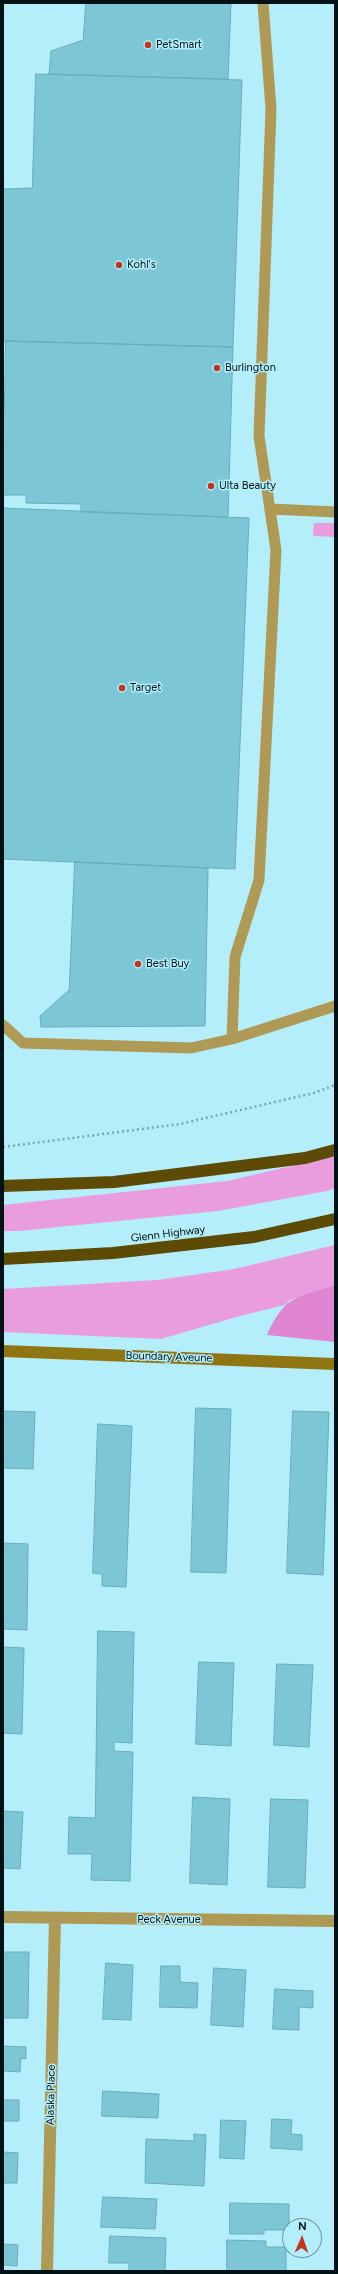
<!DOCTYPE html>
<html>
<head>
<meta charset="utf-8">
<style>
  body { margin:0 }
  #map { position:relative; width:338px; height:2274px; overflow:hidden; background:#b4eefa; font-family:Figtree,sans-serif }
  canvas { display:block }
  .frame { position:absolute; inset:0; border:4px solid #001216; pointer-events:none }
  .north { position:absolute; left:282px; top:2218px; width:40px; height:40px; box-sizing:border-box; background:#b4eefa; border:1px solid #6c969f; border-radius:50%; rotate:2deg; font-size:11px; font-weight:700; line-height:16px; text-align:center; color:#001216 }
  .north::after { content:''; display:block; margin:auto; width:14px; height:18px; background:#c0351c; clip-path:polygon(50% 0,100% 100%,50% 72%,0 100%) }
</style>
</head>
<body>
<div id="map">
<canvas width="338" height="2274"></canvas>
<div class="frame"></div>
<div class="north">N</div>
</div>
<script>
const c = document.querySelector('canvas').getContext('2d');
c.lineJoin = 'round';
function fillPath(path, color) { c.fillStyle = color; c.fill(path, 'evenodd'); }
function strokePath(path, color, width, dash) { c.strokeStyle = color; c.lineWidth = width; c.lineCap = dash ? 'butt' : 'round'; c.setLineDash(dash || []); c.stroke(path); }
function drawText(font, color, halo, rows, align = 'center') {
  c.font = font + ' Figtree,sans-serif'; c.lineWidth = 3; c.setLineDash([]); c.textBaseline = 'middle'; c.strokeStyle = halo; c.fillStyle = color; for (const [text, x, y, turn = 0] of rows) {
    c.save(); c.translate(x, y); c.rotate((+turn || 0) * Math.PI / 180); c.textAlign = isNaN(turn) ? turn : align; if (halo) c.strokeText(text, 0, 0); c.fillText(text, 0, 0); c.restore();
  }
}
fillPath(new Path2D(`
  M314 523H335V537L313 536Z
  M335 1156V1188L327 1191 218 1211 19 1231H3V1205L227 1181Z
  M335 1245V1285L290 1300 285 1305 240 1316 161 1339 3 1332V1289L157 1280 234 1269Z`), '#ea9dde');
fillPath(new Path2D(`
  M335 1285V1342L267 1335C285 1295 296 1298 335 1285Z`), '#df85d2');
const building = new Path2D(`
  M86 3H231L228 79 49 74 51 51 83 40Z
  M36 74 242 80 233 347 3 341V189L32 188Z
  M6 341 233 347 228 517 81 512V504L26 503V495H3Z
  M3 508 249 518 235 869 3 859Z
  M75 862 208 868 205 1026 41 1027 40 1016 69 990Z
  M196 1408 231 1409 226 1573 191 1572Z
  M3 1411 35 1412 33 1469 3 1468Z
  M293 1411 329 1412 323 1575 287 1573Z
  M98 1424 132 1426 126 1587 102 1586V1574L93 1573Z
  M3 1543 28 1544 27 1630 3 1629Z
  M98 1631 134 1632 132 1743 114 1742V1751L133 1752 130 1881 91 1880 92 1854H68L69 1817 95 1818Z
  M3 1647 24 1648 22 1734 3 1733Z
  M199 1662 234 1663 231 1746 196 1744Z
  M277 1664 313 1665 309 1747 274 1745Z
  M193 1797 230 1799 227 1885 190 1883Z
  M271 1799 308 1800 305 1888 268 1887Z
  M3 1811 23 1812 20 1869 3 1868Z
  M3 1952H29L28 2018H3Z
  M106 1963 133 1965 131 2020 103 2019Z
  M161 1966H180V1982L198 1983 197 2008 160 2007Z
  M214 1968 246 1970 243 2027 211 2025Z
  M275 1989 313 1991V2008L299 2007V2030L273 2029Z
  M3 2046 26 2047V2059L21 2058 20 2072 3 2071Z
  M103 2091 159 2094 158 2118 102 2116Z
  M3 2100H19V2121H3Z
  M272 2119 292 2120 291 2134 302 2135V2150L271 2148Z
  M221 2120 246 2121 244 2159 220 2158Z
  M194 2134 206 2135 204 2186 145 2183 146 2139 194 2141Z
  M3 2152 18 2153 17 2183H3Z
  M103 2197 157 2199 155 2229 101 2227Z
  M230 2203 289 2204V2230H264V2234H230Z
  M110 2236 166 2238 165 2271H129V2263H109Z
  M227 2240 266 2241V2247H286V2271H227Z
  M3 2244 18 2245 17 2266 3 2265Z`);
fillPath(building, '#7cc6d6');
strokePath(building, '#65aebd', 1);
strokePath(new Path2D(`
  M3 1147 180 1124 314 1093 335 1085`), '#7aa7b0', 2.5, [2, 3]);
strokePath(new Path2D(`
  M271 509 335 512
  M3 1025 23 1043 191 1048 232 1039 335 1006
  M232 1039 235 957 259 880 276 550 259 436 271 109 263 3`), '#af9a55', 11);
strokePath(new Path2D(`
  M3 1917 335 1921
  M47 2271 55 1919`), '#af9a55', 12);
strokePath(new Path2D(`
  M3 1351 335 1364`), '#907613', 12);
strokePath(new Path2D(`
  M3 1186 114 1182 305 1158 335 1150
  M3 1259 113 1253 254 1237 335 1219`), '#5c4a05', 12);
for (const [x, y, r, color] of [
  [148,45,4,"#c0351c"],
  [119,265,4,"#c0351c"],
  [217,368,4,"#c0351c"],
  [211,486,4,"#c0351c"],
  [122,688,4,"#c0351c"],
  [138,964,4,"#c0351c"]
]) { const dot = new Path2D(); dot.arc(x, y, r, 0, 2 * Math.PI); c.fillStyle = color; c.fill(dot); strokePath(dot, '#b4eefa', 1.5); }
drawText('11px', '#001216', '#b4eefa', [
  ["PetSmart",156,45],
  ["Kohl's",127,265],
  ["Burlington",225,368],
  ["Ulta Beauty",219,486],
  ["Target",130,688],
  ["Best Buy",146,964]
], 'left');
drawText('11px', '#001216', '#b4eefa', [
  ["Glenn Highway",168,1234,-7],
  ["Boundary Aveune",169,1357,2],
  ["Peck Avenue",169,1920],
  ["Alaska Place",51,2095,-89]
]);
</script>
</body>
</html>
